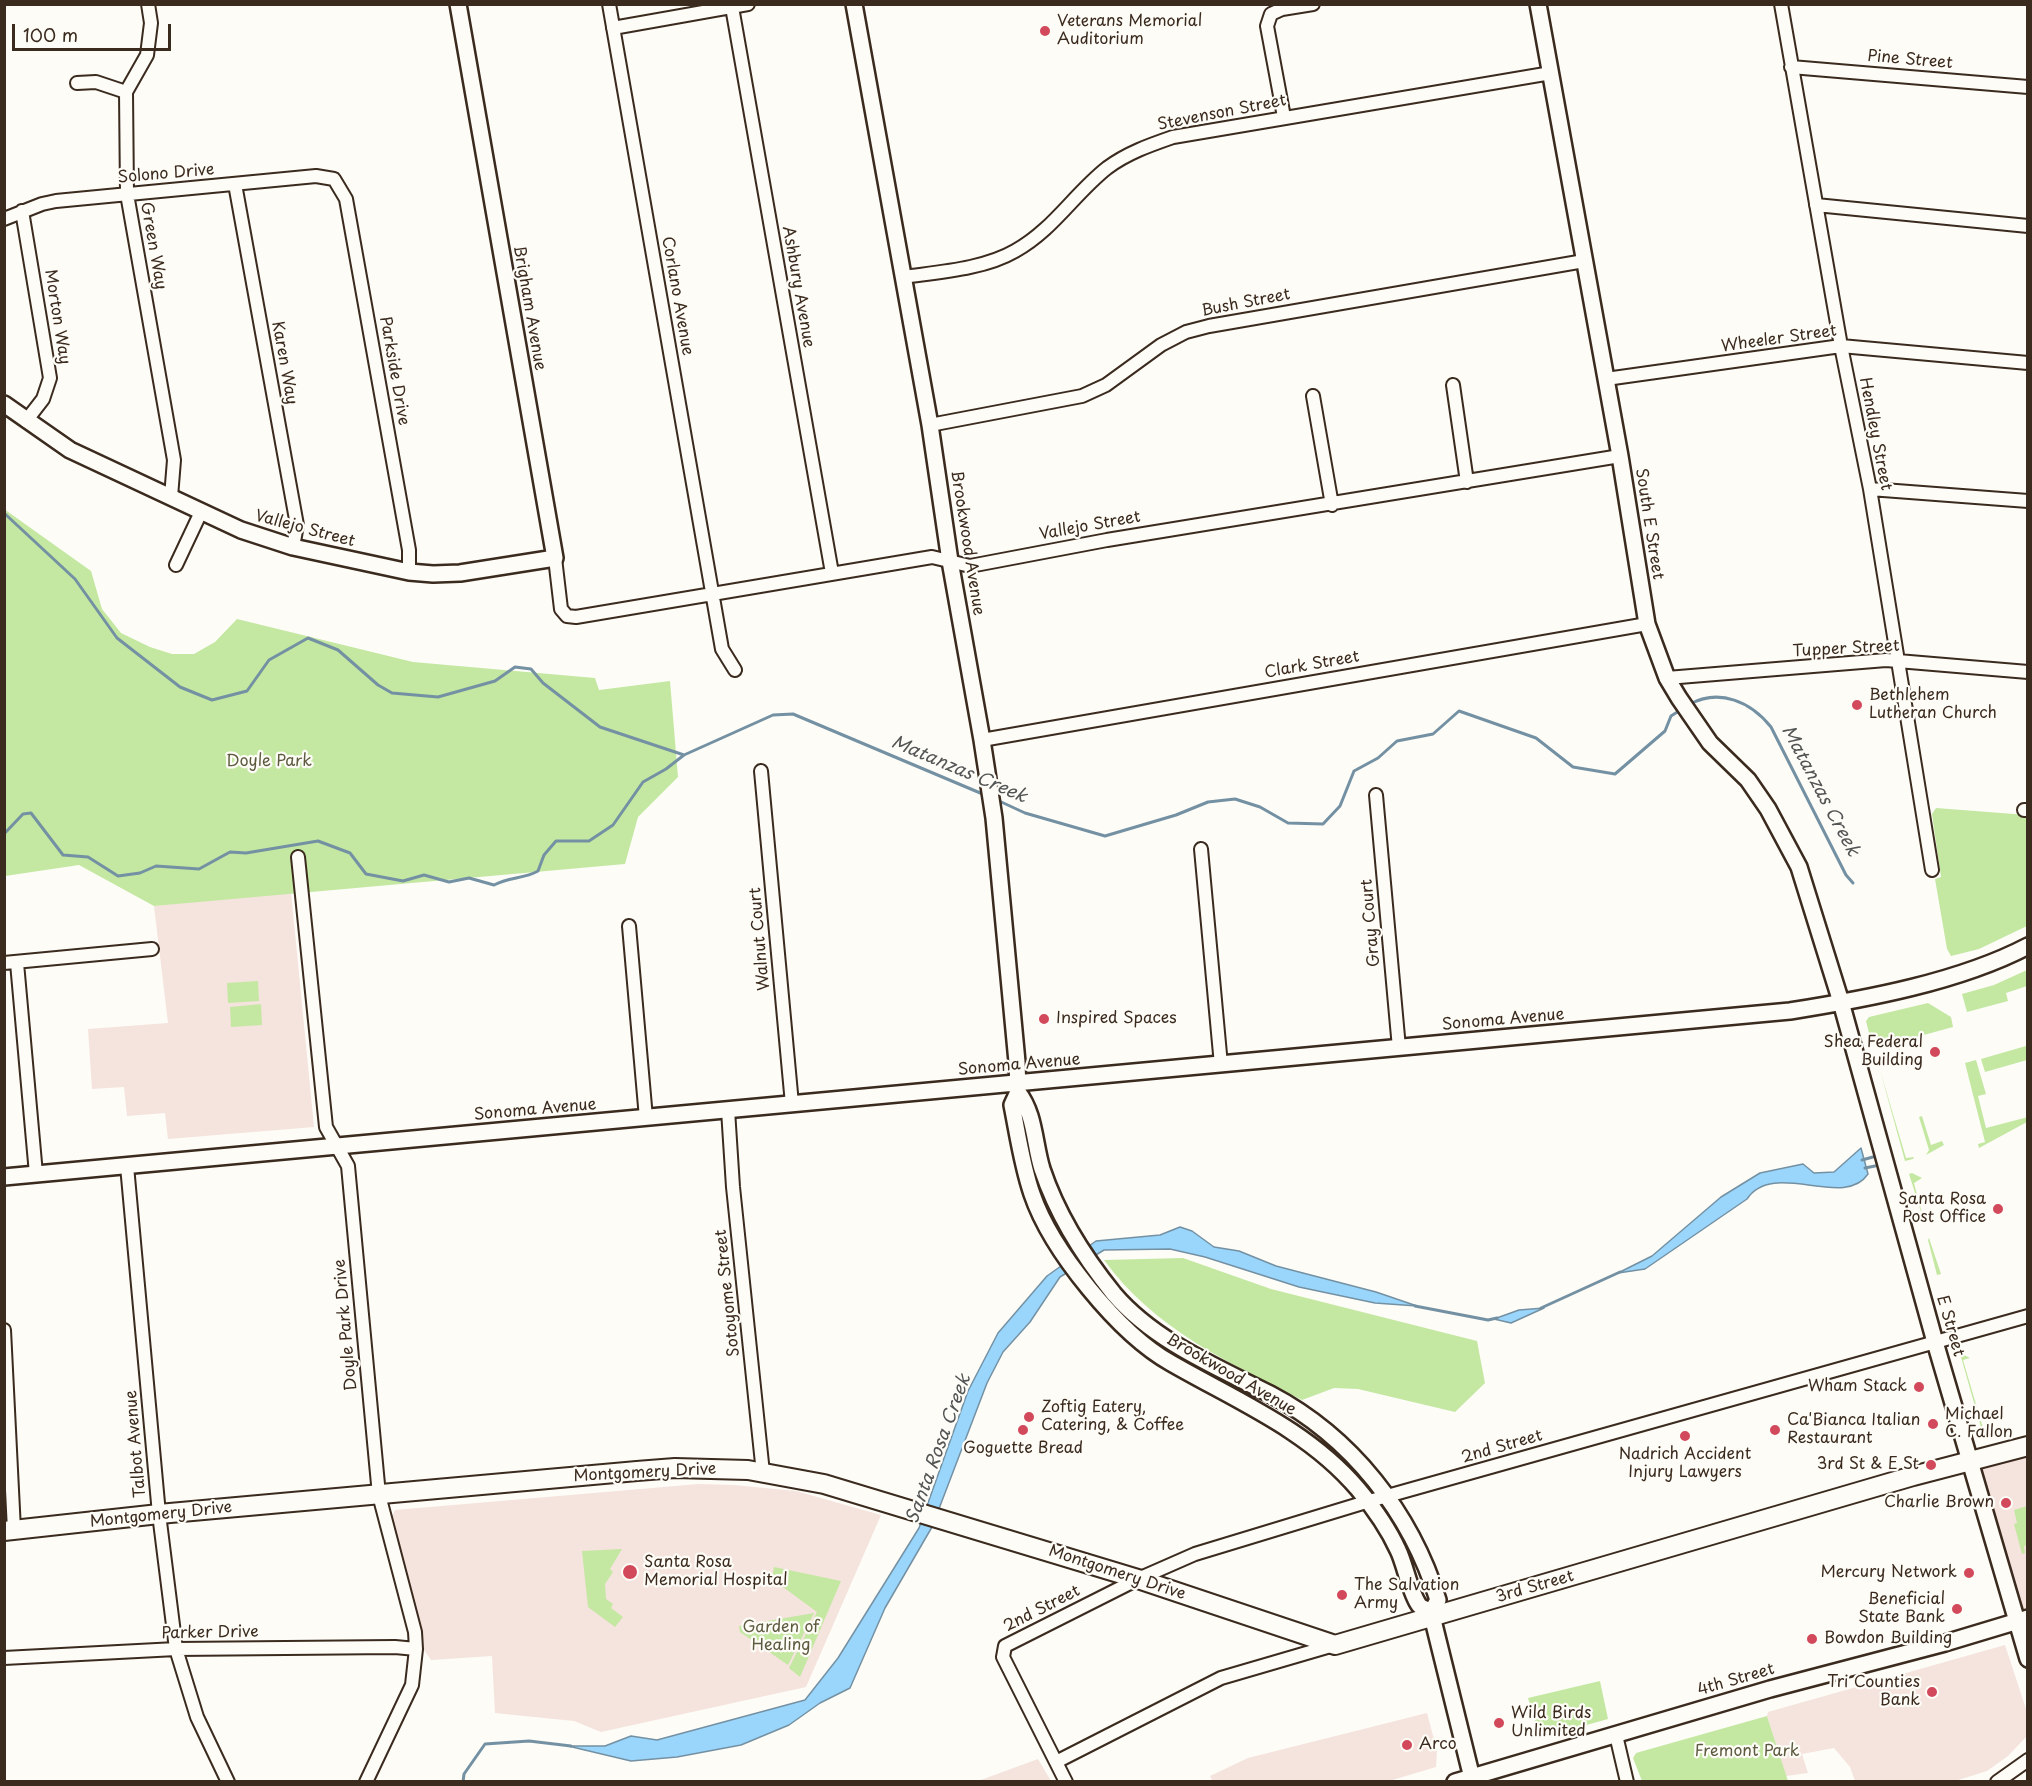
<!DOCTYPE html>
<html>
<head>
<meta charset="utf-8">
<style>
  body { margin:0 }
  #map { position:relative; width:2032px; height:1786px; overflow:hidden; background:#fdfcf7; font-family:"Playpen Sans",sans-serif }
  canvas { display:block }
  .frame { position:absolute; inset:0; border:6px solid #3b2a1e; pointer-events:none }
  .scale { position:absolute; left:12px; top:24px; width:159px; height:27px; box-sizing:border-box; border:3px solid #3b2a1e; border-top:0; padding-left:8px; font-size:18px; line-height:21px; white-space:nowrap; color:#3b2a1e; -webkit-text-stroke:4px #fdfcf7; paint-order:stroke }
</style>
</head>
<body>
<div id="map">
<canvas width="2032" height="1786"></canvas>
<div class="frame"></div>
<div class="scale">100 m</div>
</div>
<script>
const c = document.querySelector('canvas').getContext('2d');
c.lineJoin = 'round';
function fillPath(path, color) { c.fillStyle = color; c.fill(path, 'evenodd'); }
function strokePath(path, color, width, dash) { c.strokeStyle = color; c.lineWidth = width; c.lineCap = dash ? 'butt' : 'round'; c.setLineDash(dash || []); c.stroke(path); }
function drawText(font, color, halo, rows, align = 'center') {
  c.font = font + ' "Playpen Sans",sans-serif'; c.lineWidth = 4.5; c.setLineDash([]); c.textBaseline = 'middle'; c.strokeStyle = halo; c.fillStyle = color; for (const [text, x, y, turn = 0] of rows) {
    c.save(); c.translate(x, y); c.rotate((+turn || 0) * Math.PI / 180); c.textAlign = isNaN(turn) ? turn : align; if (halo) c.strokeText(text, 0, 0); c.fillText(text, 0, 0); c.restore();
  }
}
fillPath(new Path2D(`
  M291 892 314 1127 168 1139 165 1113 127 1116 124 1087 92 1089 88 1029 168 1023 154 906Z
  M2027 1451V1633L1981 1465Z
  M699 1484 734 1485 796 1491 881 1515 806 1687 601 1732 574 1721 495 1713 492 1656 431 1660 420 1644 391 1518 395 1510Z
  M2005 1645 2027 1712V1736L2008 1756 1987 1771 1955 1781H1855L1850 1767 1834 1748 1802 1754 1808 1773 1786 1776 1767 1716 1768 1712Z
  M1427 1713 1437 1751 1436 1767 1389 1781 1213 1782 1210 1776 1248 1758Z
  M1038 1759 1051 1781H978Z`), '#f5e3dd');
fillPath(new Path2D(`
  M4 509 91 571 102 609 121 633 150 647 172 654H194L215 642 237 619 413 662 595 678 599 690 670 681 678 777 638 817 625 864 154 906 79 865 5 876Z
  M1936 808 2027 815V926L1979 949 1951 956 1947 949 1935 879 1941 877 1932 814Z
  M2027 970V986L2006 993 2008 1001 1967 1012 1962 994 1994 985Z
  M258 981 259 1001 228 1003 227 983Z
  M1928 1003 1951 1017 1953 1027 1898 1042 1900 1050 1869 1033 1866 1021 1869 1017Z
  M261 1004 262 1025 231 1027 230 1007Z
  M2026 1046 2027 1060 1985 1072 1981 1059Z
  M1976 1060 1986 1094 1978 1096 1986 1128 2028 1117 2027 1122 1979 1148 1978 1144 1985 1142 1965 1063Z
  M1880 1070 1906 1158 1914 1157 1913 1159 1905 1161Z
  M1922 1116 1931 1145 1942 1141 1944 1145 1926 1155 1929 1150 1919 1117Z
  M1912 1173 1922 1178 1914 1183 1924 1221 1909 1174Z
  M1929 1238 1941 1274 1937 1275 1928 1240Z
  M1183 1258 1271 1289 1477 1341 1485 1383 1455 1412 1358 1389 1334 1388 1302 1400C1229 1363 1153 1328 1104 1260Z
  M1962 1354 1970 1358 1963 1360 1983 1428 1993 1425 1986 1435 1982 1431 1961 1357Z
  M2027 1506V1545L2024 1546 2025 1553 2022 1554 2014 1524 2017 1523 2014 1510Z
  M622 1549 610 1569 613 1572 605 1584 606 1599 613 1604 611 1608 623 1617 615 1627 588 1607 582 1551Z
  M774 1567 841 1581 800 1677 789 1668 817 1612 772 1579Z
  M814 1613 788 1665 740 1632 739 1626Z
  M1600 1681 1608 1719 1540 1738 1528 1698Z
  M1767 1716 1788 1781H1642L1633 1758 1636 1753Z`), '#c4e8a2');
const water = new Path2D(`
  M1861 1148 1868 1174C1844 1210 1773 1159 1747 1199L1645 1269 1618 1273 1652 1256 1721 1197 1760 1173 1803 1164 1814 1173 1834 1172Z
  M1180 1227 1192 1231 1214 1247 1239 1251 1276 1266 1376 1292 1417 1306 1375 1303 1299 1287 1205 1257 1170 1249 1104 1250 1060 1277 1030 1322 1003 1352 987 1383 932 1527 885 1608 850 1688 820 1703 789 1725 741 1745 677 1757 631 1761 568 1746H605L631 1736 657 1740 805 1700 838 1658 919 1528 968 1391 998 1333 1047 1276 1096 1241 1160 1235Z
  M1544 1308 1511 1323 1494 1319 1519 1310Z`);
fillPath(water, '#9ad6fb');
strokePath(water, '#7491a3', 1.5);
strokePath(new Path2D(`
  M4 513 75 579 117 638 180 687 212 700 247 691 269 660 308 638 338 650 378 685 392 693 438 697 495 681 515 667 531 669 543 683 600 727 684 755 773 715 793 714 985 795
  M1690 704C1720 688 1751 702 1771 727L1846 875 1853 883
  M997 800 1025 813 1105 836 1176 815 1208 802 1235 799 1260 807 1288 823 1323 824 1340 806 1354 771 1378 758 1397 741 1433 734 1459 711 1536 738 1573 767 1615 774 1665 731 1671 716 1682 709
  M4 834 23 814 31 813 63 855 88 857 118 876 140 873 156 866 199 869 230 852 246 853 318 841 350 853 366 874 403 881 424 875 449 882 469 878 494 885C509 877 524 879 538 871L544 855 556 841H589L613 825 643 782 666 769 684 755
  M1862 1160 1873 1157
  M1865 1168 1875 1166
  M1415 1306 1488 1320 1497 1318
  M1541 1308 1620 1272
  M463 1782 464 1774 485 1744 529 1741 571 1746`), '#7491a3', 3);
const minor = new Path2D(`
  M148 4 151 23 147 55 126 92 127 194 174 460 171 497
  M609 4 722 649 735 670
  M1781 4 1841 346 1870 489 1932 870
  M732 7 832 573
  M613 28 748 4
  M1791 67 2028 87
  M77 83 96 82 126 92
  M1284 117 1267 26 1271 14 1282 9 1313 4
  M235 184 297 525 293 547
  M1816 205 2028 226
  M22 211 50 378 43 399 26 421
  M4 219 42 204 56 201 316 176 334 179 346 199 409 550V572
  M904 277C939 272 984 269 1015 251 1053 230 1074 194 1107 168 1127 153 1150 145 1173 137L1551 73
  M1606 379 1841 346 2028 363
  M1453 385 1467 482
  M1313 396 1332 505
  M930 425 1082 396 1106 385 1161 345 1186 332 1209 326 1584 261
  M1870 489 2028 501
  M555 558 561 609 567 616 576 617 932 557 970 566 1107 540 1620 456
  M176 565 201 512
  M1667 678 1886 660 2028 672
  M982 740 1647 624
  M761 771 792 1104
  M1376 795 1399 1048
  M2024 810H2028
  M1201 849 1221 1065
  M298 857 326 1127 348 1166 379 1495 415 1632 416 1649 412 1685 366 1782
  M629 926 646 1118
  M4 963 152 949
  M17 963 36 1174
  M728 1110 733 1187 763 1473
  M127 1166 159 1514 176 1649 197 1717 228 1782
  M4 1330 14 1530
  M4 1658 176 1649 395 1647 416 1649
  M1616 1735 1627 1782
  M1056 1762 1221 1678 1334 1645
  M1066 1782 1003 1657 1005 1646 1138 1579 1195 1554 1366 1502 2028 1316
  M1997 1782 2028 1760`);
const tertiary = new Path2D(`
  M854 4 930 425 950 561 982 740 994 818 1017 1062 1018 1092 1012 1105C1018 1135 1022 1165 1032 1194 1051 1250 1119 1334 1171 1363 1237 1401 1308 1430 1358 1489 1373 1507 1388 1528 1398 1550 1405 1564 1410 1593 1419 1605 1421 1608 1428 1610 1431 1612
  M1538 4 1620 456 1647 624 1667 678 1679 698 1710 743 1748 780 1768 809 1799 867 1841 1002 1935 1342 2028 1659
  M4 404 70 450 241 530 293 547 409 572 433 574 460 573 555 558 458 4
  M1018 1092C1035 1114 1034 1143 1042 1169 1057 1214 1084 1257 1114 1294 1154 1341 1217 1367 1270 1394 1352 1437 1411 1513 1438 1600L1431 1612 1473 1782
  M4 1177 1790 1011C1866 999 1959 982 2028 946
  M1455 1782 1770 1689 1945 1643 2028 1618`);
const secondary = new Path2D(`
  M4 1531 159 1514 637 1471 675 1468 748 1470 824 1484 1138 1579 1335 1645 1913 1476 2028 1446`);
strokePath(minor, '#3b2a1e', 16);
strokePath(tertiary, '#3b2a1e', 20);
strokePath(secondary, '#3b2a1e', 22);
strokePath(minor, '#fdfcf7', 12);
strokePath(tertiary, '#fdfcf7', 15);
strokePath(secondary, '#fdfcf7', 18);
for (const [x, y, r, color] of [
  [1045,31,6,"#d1495b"],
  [1857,705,6,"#d1495b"],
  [1044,1019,6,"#d1495b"],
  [1935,1052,6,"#d1495b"],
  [1998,1209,6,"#d1495b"],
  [1919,1387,6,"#d1495b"],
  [1029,1417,6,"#d1495b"],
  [1933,1424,6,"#d1495b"],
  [1023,1430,6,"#d1495b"],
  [1775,1430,6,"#d1495b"],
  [1685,1436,6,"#d1495b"],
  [1931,1465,6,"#d1495b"],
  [2006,1503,6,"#d1495b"],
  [630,1572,8,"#d1495b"],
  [1969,1573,6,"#d1495b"],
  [1342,1595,6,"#d1495b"],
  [1957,1609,6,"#d1495b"],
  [1812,1639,6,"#d1495b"],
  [1932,1692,6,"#d1495b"],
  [1499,1723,6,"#d1495b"],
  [1407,1745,6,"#d1495b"]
]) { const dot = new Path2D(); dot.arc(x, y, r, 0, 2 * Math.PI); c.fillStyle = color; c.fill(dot); strokePath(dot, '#fdfcf7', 2); }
drawText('16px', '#3b2a1e', '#fdfcf7', [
  ["Veterans Memorial",1057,22],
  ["Auditorium",1057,40],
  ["Bethlehem",1869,696],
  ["Lutheran Church",1869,714],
  ["Inspired Spaces",1056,1019],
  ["Shea Federal",1923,1043,"right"],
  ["Building",1923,1061,"right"],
  ["Santa Rosa",1986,1200,"right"],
  ["Post Office",1986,1218,"right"],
  ["Wham Stack",1907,1387,"right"],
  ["Zoftig Eatery,",1041,1408],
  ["Catering, & Coffee",1041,1426],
  ["Michael",1945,1415],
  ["C. Fallon",1945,1433],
  ["Ca'Bianca Italian",1787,1421],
  ["Restaurant",1787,1439],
  ["Goguette Bread",1023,1449,"center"],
  ["Nadrich Accident",1685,1455,"center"],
  ["Injury Lawyers",1685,1473,"center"],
  ["3rd St & E St",1919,1465,"right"],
  ["Charlie Brown",1994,1503,"right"],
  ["Santa Rosa",644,1563],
  ["Memorial Hospital",644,1581],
  ["Mercury Network",1957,1573,"right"],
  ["The Salvation",1354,1586],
  ["Army",1354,1604],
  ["Beneficial",1945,1600,"right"],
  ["State Bank",1945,1618,"right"],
  ["Bowdon Building",1824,1639],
  ["Tri Counties",1920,1683,"right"],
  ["Bank",1920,1701,"right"],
  ["Wild Birds",1511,1714],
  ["Unlimited",1511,1732],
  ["Arco",1419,1745]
], 'left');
drawText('16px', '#3b2a1e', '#fdfcf7', [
  ["Pine Street",1910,60,5],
  ["Stevenson Street",1222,113,-11],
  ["Solono Drive",166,174,-5],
  ["Green Way",153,246,80],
  ["Ashbury Avenue",798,287,80],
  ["Corlano Avenue",677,296,80],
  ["Bush Street",1246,303,-11],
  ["Brigham Avenue",529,308,80],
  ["Morton Way",57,317,81],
  ["Wheeler Street",1779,339,-8],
  ["Karen Way",284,363,80],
  ["Parkside Drive",394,371,80],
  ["Hendley Street",1875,434,79],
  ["South E Street",1649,524,81],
  ["Vallejo Street",1090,526,-10],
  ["Vallejo Street",305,529,15],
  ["Brookwood Avenue",967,543,81],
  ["Tupper Street",1846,649,-3],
  ["Clark Street",1312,665,-10],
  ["Gray Court",1371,923,-95],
  ["Walnut Court",760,939,-95],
  ["Sonoma Avenue",1503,1020,-5],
  ["Sonoma Avenue",1019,1065,-5],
  ["Sonoma Avenue",535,1110,-5],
  ["Sotoyome Street",728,1293,-96],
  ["Doyle Park Drive",346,1325,-95],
  ["E Street",1950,1326,74],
  ["Brookwood Avenue",1231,1375,30],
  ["Talbot Avenue",136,1444,-95],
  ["2nd Street",1502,1447,-16],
  ["Montgomery Drive",645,1473,-3],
  ["Montgomery Drive",161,1515,-6],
  ["Montgomery Drive",1117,1573,18],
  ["3rd Street",1535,1587,-16],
  ["2nd Street",1042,1609,-27],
  ["Parker Drive",210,1633,-1],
  ["4th Street",1736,1680,-16]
]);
drawText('16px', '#5d5a3f', '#fdfcf7', [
  ["Doyle Park",269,762],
  ["Garden of",781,1628],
  ["Healing",781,1646],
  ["Fremont Park",1747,1752]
]);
drawText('italic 18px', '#535555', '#fdfcf7', [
  ["Matanzas Creek",959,770,23],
  ["Matanzas Creek",1820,791,62],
  ["Santa Rosa Creek",939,1449,-70]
]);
</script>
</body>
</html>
